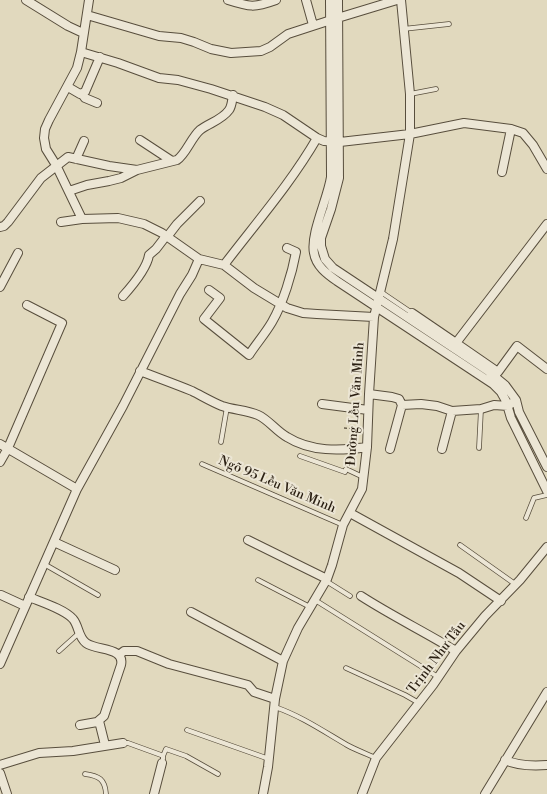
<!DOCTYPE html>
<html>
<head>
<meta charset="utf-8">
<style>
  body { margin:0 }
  canvas { display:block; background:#e1d9be }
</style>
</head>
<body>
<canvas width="547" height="794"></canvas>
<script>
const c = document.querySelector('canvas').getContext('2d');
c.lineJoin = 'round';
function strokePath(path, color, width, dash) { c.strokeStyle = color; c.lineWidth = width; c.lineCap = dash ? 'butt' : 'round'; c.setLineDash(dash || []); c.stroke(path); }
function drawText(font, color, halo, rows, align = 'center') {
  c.font = font + ' "Libre Bodoni",serif'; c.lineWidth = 4; c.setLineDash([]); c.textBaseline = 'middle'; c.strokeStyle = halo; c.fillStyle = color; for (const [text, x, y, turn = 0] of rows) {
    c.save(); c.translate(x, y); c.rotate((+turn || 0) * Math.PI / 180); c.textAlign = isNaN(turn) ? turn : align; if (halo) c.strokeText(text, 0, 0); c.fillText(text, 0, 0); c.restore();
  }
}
const service = new Path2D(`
  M403 29 449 24
  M410 94 436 89
  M381 292 412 313
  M221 442 227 407
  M479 448 481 409
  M300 456 345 472 346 469 363 477
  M202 464 343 525
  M526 518 534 498 547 495
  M460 545 515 584
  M44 564 98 595
  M258 580 310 607
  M326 581 350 596
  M315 600 438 677
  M59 651 79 633
  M346 668 405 695 419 703
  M275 707C301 716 323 731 347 745 356 750 367 754 376 758
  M187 730 269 759
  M123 743H128L161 755 163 756V759
  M163 756 166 749 186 756 218 774
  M85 774C99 776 105 779 106 794`);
const minor = new Path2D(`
  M26 0 68 26 83 33
  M89 0 81 52 77 68 49 120 45 129 44 138 46 149 56 165 82 219 118 218 144 224 162 233 199 259 224 265 254 288 287 308 303 313 317 314 374 317
  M228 0C250 7 254 8 276 0
  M306 0 313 25
  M330 0 331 177C328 198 310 234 314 253 316 266 327 274 337 281L493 384 501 392 506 401 511 418 547 491
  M338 0 339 178 331 209 321 238V246L325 259 333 268 488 371 505 385 516 400 519 412 547 467
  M87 15 159 36 181 38 194 42 211 49 231 53 261 51 270 47 288 34 331 20 397 0
  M81 52 118 63 159 78 178 80 211 89 265 107 283 115 317 138 324 141 340 142 410 134 464 123 511 129 523 133 533 145 547 169
  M68 87 80 94 85 92 100 57
  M82 94 85 98 97 103
  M140 140 172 161
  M76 159 84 141
  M502 172 511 129
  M69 191 87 185 109 181 121 178 137 170 177 160C186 154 191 138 200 130 209 123 222 120 229 110 232 106 232 100 233 95
  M61 222 82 219
  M0 227 4 226 8 222 41 178 68 157 109 166 137 170
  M167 237 177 224 200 201
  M224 265C256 223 291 183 317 138
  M0 287 18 253
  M209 290 220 298 204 319 249 355C256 344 265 334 272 322 283 303 292 274 296 252L287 248
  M123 296C132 286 147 268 149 255L156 249 166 236
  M412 313 456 343 547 224
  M456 343 498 372 517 346 547 369
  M140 371C158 378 175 384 192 391 202 396 212 402 222 406 234 410 247 410 258 415 269 420 276 431 287 437 311 452 340 451 367 447
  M369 394 392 397 399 399 402 405 421 404 437 406 452 411 481 409 494 405 508 406 512 403
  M322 404 368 410
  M0 444 77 489
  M390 449 402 405
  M442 449 452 411
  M0 462 8 448 62 323 27 305
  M350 513 459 573 501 601
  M248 540 327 579
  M54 542 115 570
  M1 595 25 606
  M361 596C392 616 425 632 456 651
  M29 597C41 602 64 609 73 619 79 626 78 637 86 643 97 651 125 647 121 665L104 716 97 722 80 725
  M191 612 283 661
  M119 655 124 651H137L169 664 248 685 254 692 275 699
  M0 664 77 489 123 406 180 294 192 275 199 259
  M99 721 105 745
  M505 760C518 766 533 766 547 765
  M0 765 39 753 73 751 123 743
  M0 773 7 794
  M154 794 162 763
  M263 794 268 767 275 699 283 661 298 628 327 579 332 565 343 525 362 489 367 447 369 394 374 317 393 239 410 134V94L401 0
  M362 794 376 758 433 685 456 651 485 616 520 580 547 547
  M485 794 547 692`);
strokePath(service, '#584e3d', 5.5);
strokePath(minor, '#584e3d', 10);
strokePath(new Path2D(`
  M344 428 359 429`), '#2a1f12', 1, [3, 2]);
strokePath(service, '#ece6d5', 4);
strokePath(minor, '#ece6d5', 8);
drawText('13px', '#2a1f12', '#ece6d5', [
  ["Đường Lều Văn Minh",356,404,-86],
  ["Ngõ 95 Lều Văn Minh",277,485,23],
  ["Trịnh Như Tấu",437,658,-53]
]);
</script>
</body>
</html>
